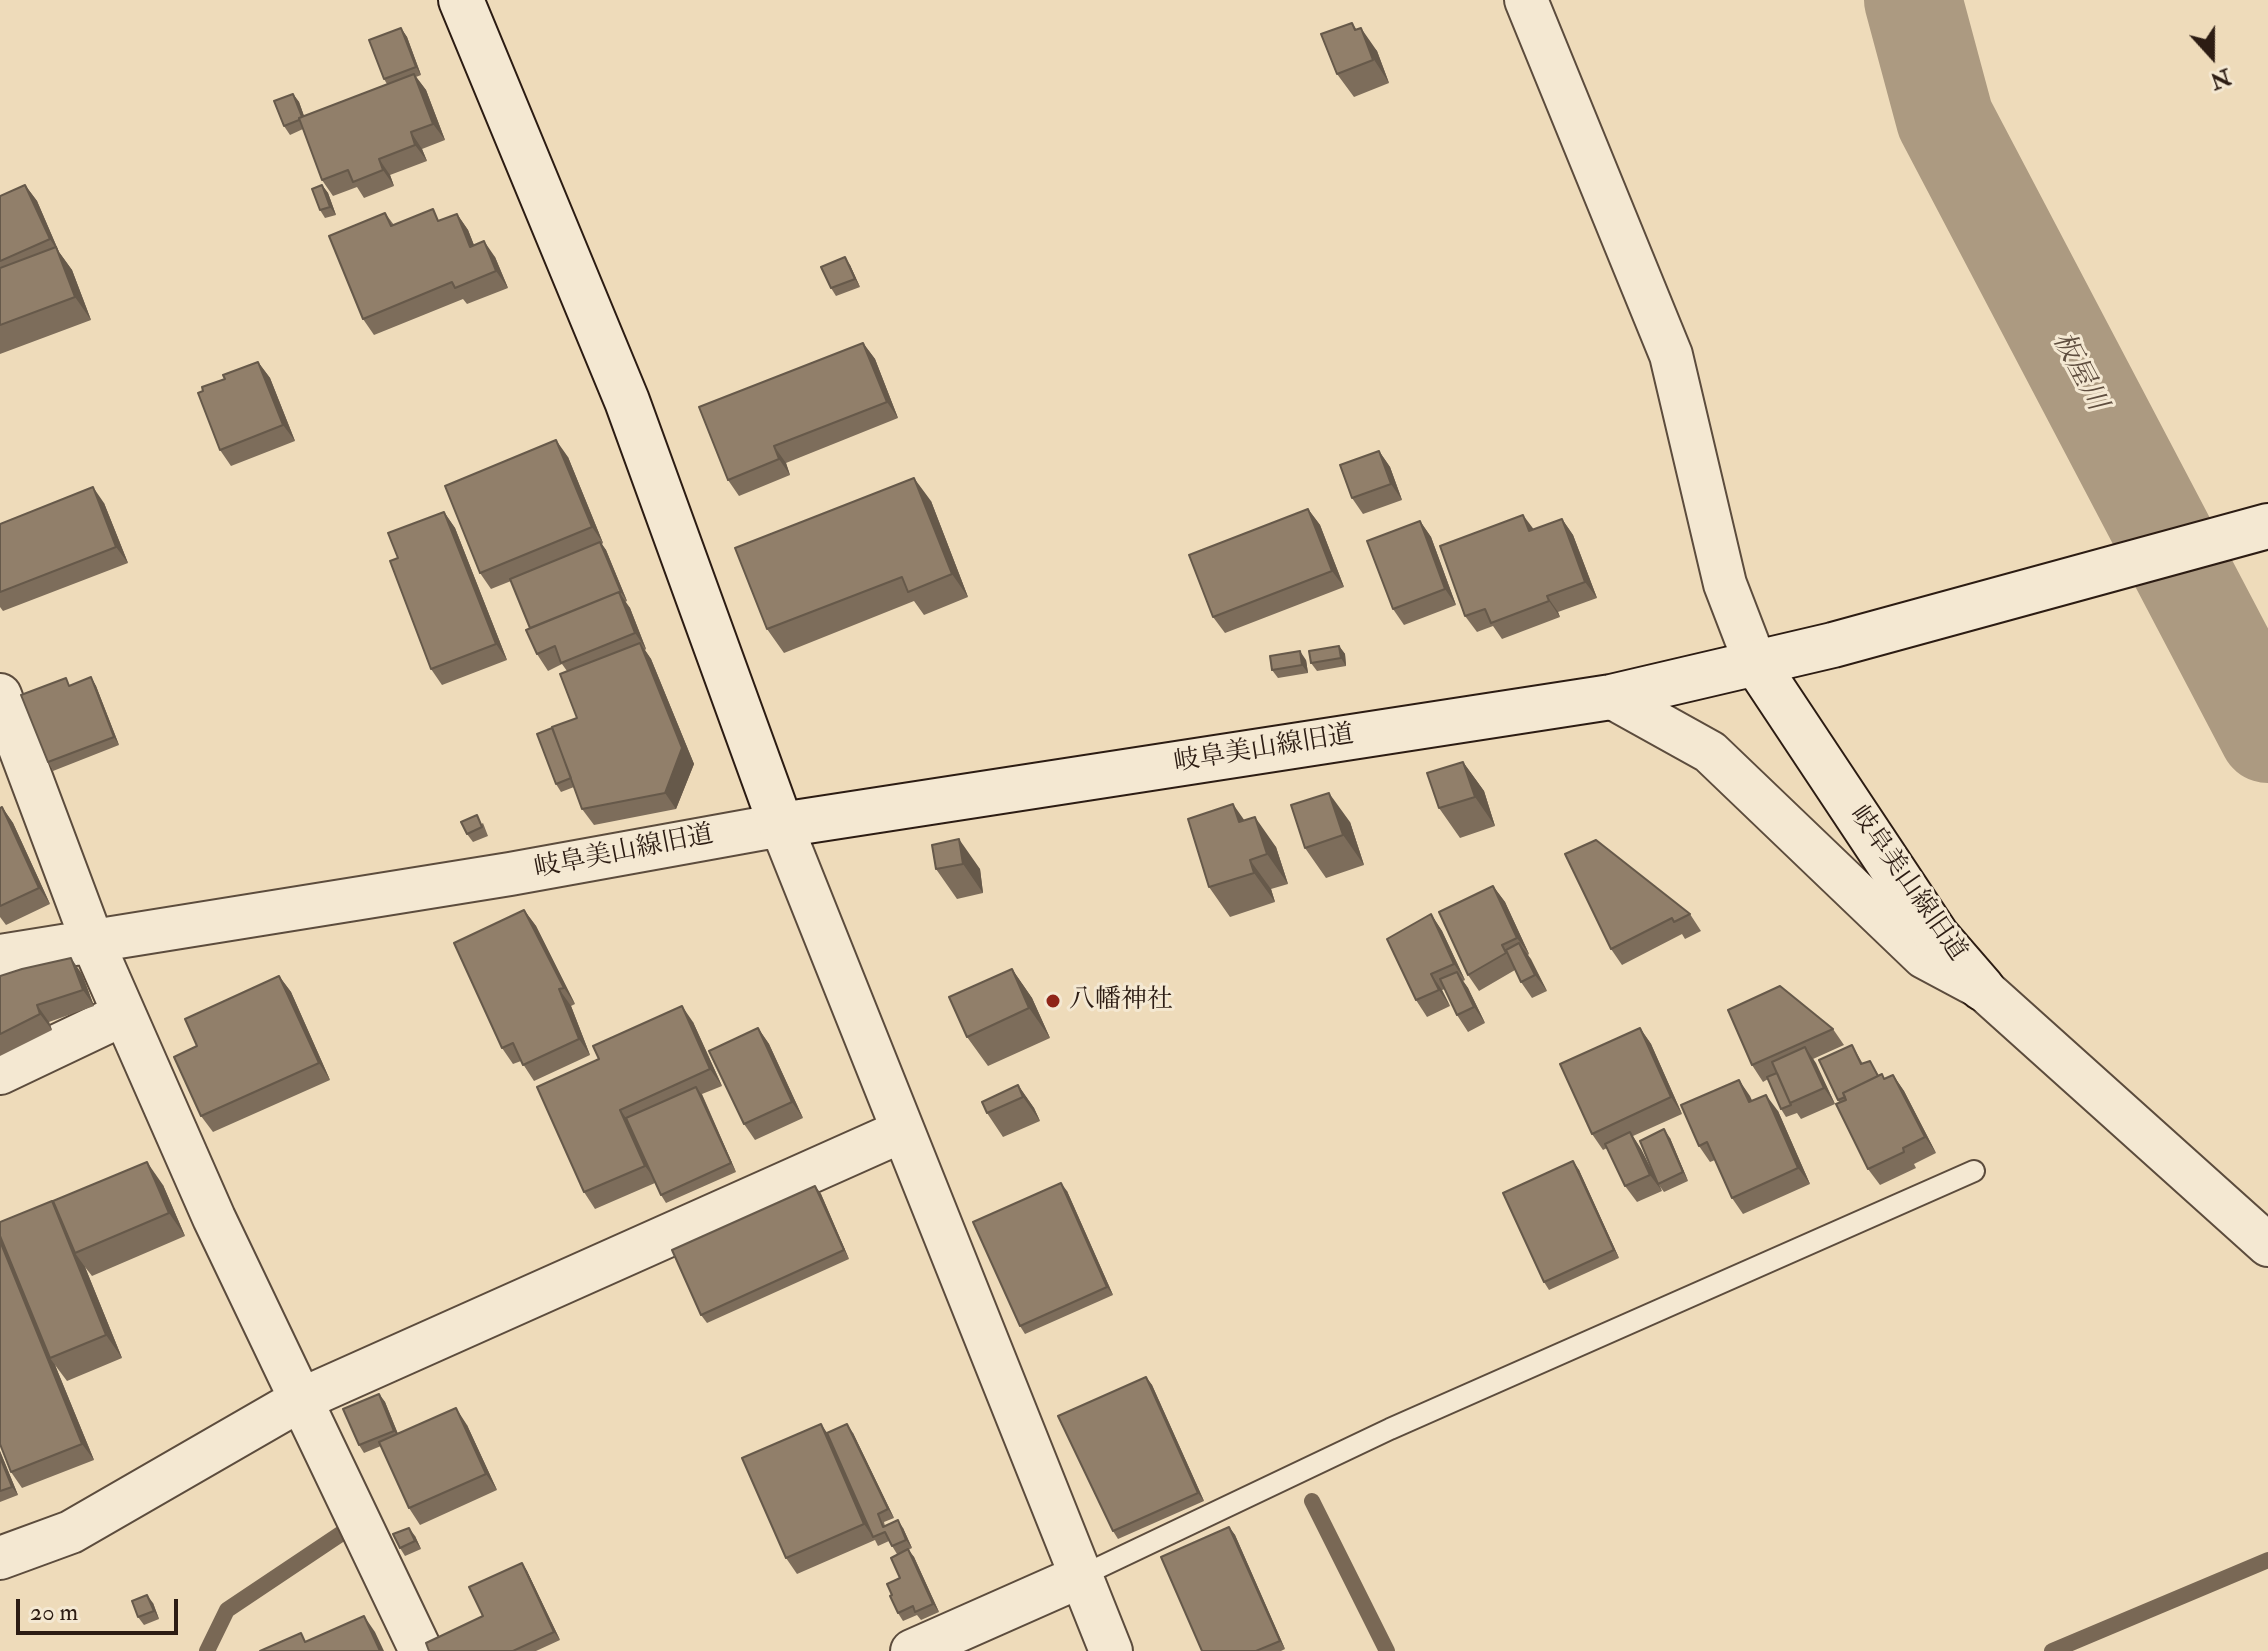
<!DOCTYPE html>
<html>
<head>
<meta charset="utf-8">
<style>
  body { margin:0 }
  #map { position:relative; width:2268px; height:1651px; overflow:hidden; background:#eedbba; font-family:"IM FELL Double Pica",serif }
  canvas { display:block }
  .north { position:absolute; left:2172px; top:16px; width:80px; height:80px; -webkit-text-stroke:6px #f4e8d2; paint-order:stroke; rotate:159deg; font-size:22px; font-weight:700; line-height:32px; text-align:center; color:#2c1c13 }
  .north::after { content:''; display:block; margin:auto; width:28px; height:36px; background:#2c1c13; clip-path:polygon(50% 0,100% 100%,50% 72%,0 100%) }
  .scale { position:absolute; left:16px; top:1599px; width:162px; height:36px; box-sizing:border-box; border:4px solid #2c1c13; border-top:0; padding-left:10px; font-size:24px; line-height:28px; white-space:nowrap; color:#2c1c13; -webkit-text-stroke:6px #f4e8d2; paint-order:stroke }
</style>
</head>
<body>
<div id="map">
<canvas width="2268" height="1651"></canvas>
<div class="north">N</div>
<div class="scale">20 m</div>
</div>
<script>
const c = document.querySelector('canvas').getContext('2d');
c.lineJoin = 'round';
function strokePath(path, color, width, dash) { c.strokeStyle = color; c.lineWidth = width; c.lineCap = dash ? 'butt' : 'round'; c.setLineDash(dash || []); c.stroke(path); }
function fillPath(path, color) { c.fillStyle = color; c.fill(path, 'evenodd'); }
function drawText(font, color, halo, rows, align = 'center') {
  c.font = font + ' "IM FELL Double Pica","Noto Serif JP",serif'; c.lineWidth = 6; c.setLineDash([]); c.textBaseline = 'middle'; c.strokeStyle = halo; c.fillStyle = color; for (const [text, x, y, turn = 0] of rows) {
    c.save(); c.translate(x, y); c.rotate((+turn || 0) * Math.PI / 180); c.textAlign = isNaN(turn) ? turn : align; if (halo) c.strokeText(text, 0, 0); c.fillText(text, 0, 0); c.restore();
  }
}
strokePath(new Path2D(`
  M1312 1501 1387 1651
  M207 1651 227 1610 357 1523
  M2052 1651 2268 1560`), '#796855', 16);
strokePath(new Path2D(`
  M1913 0 1945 119 2268 734`), '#ac9a81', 98);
const lane = new Path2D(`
  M1079 1577 1390 1429 1974 1171`);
const street = new Path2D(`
  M1526 0 1671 355 1725 584 1755 662
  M0 695 93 943 214 1218 421 1651
  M1611 697 1710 752 1924 957 1982 988 2268 1245
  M0 956 510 874 781 825 1111 1651
  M0 1073 124 1014
  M0 1558 71 1532 300 1400 902 1131
  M912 1651 1079 1577`);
const secondary = new Path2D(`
  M461 0 627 401 781 825 1611 697 1833 645 2268 526
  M1755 662 1937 936 1982 988`);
strokePath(lane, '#5c4c3d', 24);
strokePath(street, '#5c4c3d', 46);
strokePath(secondary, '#2c1c13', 48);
strokePath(lane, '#f4e8d2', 20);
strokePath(street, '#f4e8d2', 42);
strokePath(secondary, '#f4e8d2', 44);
fillPath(new Path2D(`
  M401 28 407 37 421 75 416 77 426 90 445 140 422 149 427 161 390 175 394 186 364 198 357 187 333 196 322 180 303 129 290 135 284 126 293 94 299 102 304 116 387 84 384 79Z
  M1357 30 1377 51 1389 83 1354 97 1337 74Z
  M25 185 37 201 59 252 72 270 91 320 0 354V196Z
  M322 185 328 193 336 215 325 218 320 210Z
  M385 213 394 225 441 220 457 214 468 230 474 245 495 257 508 288 467 304 463 299 374 335 363 319Z
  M850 265 860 287 836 296 831 288Z
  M863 343 875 359 898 418 786 463 790 475 739 496 728 480Z
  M258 362 270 378 295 441 231 466 220 450 203 391Z
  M1379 451 1390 467 1402 500 1363 514 1352 498Z
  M568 457 603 543 602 544 606 550 627 601 625 602 630 608 646 649 645 650 651 659 694 764 676 809 594 825 582 809 574 787 561 792 556 784 577 718 567 671 562 664 548 671 537 654 530 628 511 581 491 589 480 573Z
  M931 501 968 597 924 615 914 601 784 653 767 629Z
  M104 503 128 563 3 611 0 607V524Z
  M1308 509 1320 525 1344 587 1225 633 1213 617Z
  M444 512 455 528 507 660 442 685 431 669 398 558Z
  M1562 519 1573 535 1597 598 1558 612 1560 617 1502 639 1493 626 1477 632 1465 616 1533 530Z
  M1420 521 1431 537 1456 605 1404 625 1393 609Z
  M1339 646 1345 654 1346 666 1317 671 1311 663Z
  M1306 660 1308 673 1278 678 1272 670Z
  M91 677 96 686 119 745 53 771 48 762 71 685Z
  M1463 762 1484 791 1495 826 1460 838 1439 808Z
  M2 807 13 823 50 904 6 925 0 917V808Z
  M1244 821 1276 847 1288 884 1271 889 1275 902 1230 917 1209 887Z
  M1350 822 1364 865 1326 878 1305 848Z
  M483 823 488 836 473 842 467 834Z
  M932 845 980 869 983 893 957 899 936 869Z
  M1565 854 1690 914 1701 931 1685 939 1682 934 1622 965 1611 949Z
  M1493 886 1505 902 1529 954 1528 955 1547 991 1532 998 1521 982 1515 970 1479 991 1468 975Z
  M524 910 536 926 575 1004 571 1006 590 1055 534 1081 521 1061 513 1064 502 1048Z
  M1431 914 1442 931 1465 980 1463 981 1468 988 1485 1023 1468 1032 1457 1015 1445 989 1442 990 1450 1006 1427 1017 1416 1000Z
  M1012 969 1032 998 1050 1038 988 1066 967 1037Z
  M82 974 94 1006 49 1022 52 1030 0 1056V976Z
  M279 976 291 992 330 1080 213 1132 201 1116 197 1046Z
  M693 1022 722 1086 702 1094 736 1172 666 1203 661 1195 655 1183 595 1209 584 1192 537 1087Z
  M758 1028 769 1044 803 1118 755 1140 744 1124Z
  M1640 1028 1651 1044 1682 1114 1633 1136 1641 1149 1662 1191 1637 1202 1625 1186 1607 1148 1603 1150 1592 1134Z
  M1833 1029 1844 1045 1813 1059 1835 1104 1801 1119 1797 1113 1786 1117 1781 1109 1768 1079 1763 1082 1752 1065Z
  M1852 1045 1863 1064 1870 1061 1879 1076 1885 1079 1893 1075 1904 1091 1936 1153 1914 1164 1916 1168 1880 1185 1868 1169 1838 1100Z
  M1739 1080 1752 1101 1778 1111 1810 1184 1743 1214 1732 1198 1715 1160 1710 1162 1699 1146Z
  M1018 1085 1034 1108 1040 1121 1003 1137 987 1113Z
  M1670 1138 1688 1181 1664 1192 1658 1184Z
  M1573 1161 1579 1170 1619 1258 1549 1290 1544 1282Z
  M163 1185 185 1236 92 1276 85 1267 122 1358 67 1381 55 1365 94 1460 22 1488 11 1472 2 1221 52 1201 56 1207Z
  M815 1186 821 1194 849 1259 707 1323 701 1315Z
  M1067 1191 1113 1295 1025 1334 1020 1326Z
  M1146 1377 1152 1385 1204 1501 1118 1539 1113 1531Z
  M379 1394 385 1402 398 1434 467 1425 497 1490 420 1525 409 1508 381 1446 364 1453 359 1445Z
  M827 1433H853L894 1518 884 1522 885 1526 903 1528 912 1548 908 1550 914 1557 939 1612 921 1620 917 1615 903 1621 898 1613 892 1595 900 1578 897 1554 889 1541 878 1546 875 1540 797 1574 786 1558Z
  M0 1451 18 1495 0 1502Z
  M1229 1527 1235 1535 1285 1649 1281 1651H1202Z
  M415 1536 421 1549 405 1556 400 1548Z
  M522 1563 527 1571 560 1640 536 1651H429L483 1616Z
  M153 1603 159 1619 144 1625 138 1617Z`), '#7d6d5b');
fillPath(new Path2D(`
  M1352 23 1367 45 1361 28 1377 51 1389 83 1355 30Z
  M401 28 407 37 421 75 416 67Z
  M414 74 426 90 445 140 433 124Z
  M293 94 299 102 308 127 303 118Z
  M411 132 422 149 427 161 415 145Z
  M379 159 390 175 394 186 383 170Z
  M25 185 37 201 59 252 72 270 91 320 75 297 57 250 50 239Z
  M322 185 328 193 336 215 330 207Z
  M457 214 468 230 481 263 470 247Z
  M484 241 495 257 508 288 496 271Z
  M845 257 850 265 860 287 855 279Z
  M863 343 875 359 898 418 887 402Z
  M258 362 270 378 295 441 283 425Z
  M556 440 568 457 603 543 592 527Z
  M774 446 786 463 790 475 779 459Z
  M1379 451 1390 467 1402 500 1391 484Z
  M914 478 931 501 968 597 952 574Z
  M93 487 104 503 128 563 116 547Z
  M1308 509 1320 525 1344 587 1332 571Z
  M444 512 455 528 507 660 496 644Z
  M1523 515 1535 531H1529Z
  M1562 519 1573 535 1597 598 1585 582Z
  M1420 521 1431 537 1456 605 1445 589Z
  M600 542 606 550 627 601 621 592Z
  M619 592 630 608 646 649 635 633Z
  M1547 596 1558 612 1560 617 1549 601Z
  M640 643 651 659 694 764 676 809 665 793Z
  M1339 646 1345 654 1346 666 1341 658Z
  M1300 651 1306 660 1308 673 1302 665Z
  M91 677 96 686 119 745 114 737Z
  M1463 762 1484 791 1495 826 1475 797Z
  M1329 793 1350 822 1364 865 1343 835Z
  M1233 804 1254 834 1239 822Z
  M2 807 13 823 50 904 39 888Z
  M1255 817 1276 847 1288 884 1267 854Z
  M959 839 980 869 983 893 963 864Z
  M1250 860 1271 889 1275 902 1254 873Z
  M1493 886 1505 902 1529 954 1517 938Z
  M524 910 536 926 575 1004 564 988Z
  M1431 914 1442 931 1465 980 1454 964Z
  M1519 943 1531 959 1547 991 1535 975Z
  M71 958 82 974 94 1006 83 990Z
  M1012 969 1032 998 1050 1038 1029 1008Z
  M1457 972 1468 988 1485 1023 1474 1007Z
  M1431 974 1442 990 1450 1006 1439 990Z
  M279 976 291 992 330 1080 319 1063Z
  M559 989 571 1006 590 1055 579 1039Z
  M37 1005 49 1022 52 1030 40 1014Z
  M682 1006 693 1022 722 1086 710 1069Z
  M758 1028 769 1044 803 1118 792 1102Z
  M1640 1028 1651 1044 1682 1114 1671 1097Z
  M1805 1047 1816 1063 1835 1104 1824 1088Z
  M1893 1075 1904 1091 1936 1153 1925 1137Z
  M1739 1080 1750 1096 1760 1118 1749 1102Z
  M1018 1085 1034 1108 1040 1121 1023 1097Z
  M696 1087 702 1095 736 1172 731 1163Z
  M1766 1095 1778 1111 1810 1184 1798 1168Z
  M620 1110 632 1126 657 1182 645 1166Z
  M1664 1129 1670 1138 1688 1181 1683 1172Z
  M1630 1132 1641 1149 1662 1191 1650 1175Z
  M1573 1161 1579 1170 1619 1258 1614 1250Z
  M147 1162 163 1185 185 1236 169 1213Z
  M1061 1183 1067 1191 1113 1295 1107 1287Z
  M815 1186 821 1194 849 1259 844 1250Z
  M52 1201 68 1225 75 1253 85 1267 122 1358 106 1335Z
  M0 1233 50 1358 55 1365 94 1460 82 1444 0 1241Z
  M1146 1377 1152 1385 1204 1501 1198 1493Z
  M379 1394 385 1402 400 1439 394 1431Z
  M456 1408 467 1425 497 1490 486 1474Z
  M821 1424 832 1440 873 1537 864 1524Z
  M847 1424 853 1433 894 1518 888 1509Z
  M0 1451 18 1495 12 1487 0 1457Z
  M898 1520 903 1528 912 1548 906 1540Z
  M1229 1527 1235 1535 1285 1649 1280 1641Z
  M409 1528 415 1536 421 1549 415 1541Z
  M908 1549 914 1557 939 1612 933 1604Z
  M522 1563 527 1571 560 1640 554 1632Z
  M147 1595 153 1603 159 1619 154 1611Z
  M364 1616 375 1632 384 1651H380Z`), '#66594a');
const building = new Path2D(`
  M1352 23 1355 30 1361 28 1373 60 1337 74 1321 34Z
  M401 28 416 67 384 79 369 40Z
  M414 74 433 124 411 132 415 145 379 159 383 170 353 182 348 170 322 180 299 118Z
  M293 94 302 117 299 118V120L284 126 274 101Z
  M25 185 50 239 0 261V196Z
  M322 185 330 207 320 210 312 189Z
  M433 209 438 221 457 214 470 247 484 241 496 271 455 288 452 282 363 319 329 236 385 213 391 226Z
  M56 247 75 297 0 325V268Z
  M845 257 855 279 831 288 821 267Z
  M863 343 887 402 774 446 779 459 728 480 699 407Z
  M258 362 283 425 220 450 198 393 203 391 202 387 225 379 223 375Z
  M556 440 592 527 480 573 445 486Z
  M1379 451 1391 484 1352 498 1340 465Z
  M914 478 952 574 908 592 902 577 767 629 735 548Z
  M93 487 116 547 0 592V524Z
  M1308 509 1332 571 1213 617 1189 555Z
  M444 512 496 644 431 669 390 561 398 558 388 533Z
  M1523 515 1529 531 1562 519 1585 582 1547 596 1549 601 1491 623 1485 609 1465 616 1440 546Z
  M1420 521 1445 589 1393 609 1367 541Z
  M600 542 621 592 619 593V592L530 628 510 579Z
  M619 592 635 633 561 663 555 646 537 654 526 630Z
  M640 643 682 748 665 793 582 809 552 727 577 718 560 674Z
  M1339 646 1341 658 1311 663 1309 651Z
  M1300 651 1302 665 1272 670 1270 656Z
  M91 677 114 737 48 762 21 695 66 678 69 686Z
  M552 728 571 778 556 784 537 734Z
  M1463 762 1475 797 1439 808 1427 773Z
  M1329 793 1343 835 1305 848 1291 805Z
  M1233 804 1239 822 1255 817 1267 854 1250 860 1254 873 1209 887 1188 819Z
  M2 807 39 888 0 906V808Z
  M477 815 482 827 467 834 461 822Z
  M959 839 963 864 936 869 932 845Z
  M1596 840 1690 914 1674 922 1672 918 1611 949 1565 854Z
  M1493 886 1517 938 1502 945 1506 953 1468 975 1439 912Z
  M524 910 564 988 559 989 579 1039 523 1065 513 1043 502 1048 454 943Z
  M1431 914 1454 964 1431 974 1439 990 1416 1000 1387 939Z
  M1519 943 1535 975 1521 982 1506 950Z
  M71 958 83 990 37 1005 40 1014 0 1034V976L22 969Z
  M1012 969 1029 1008 967 1037 949 997Z
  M1457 972 1474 1007 1457 1015 1440 979Z
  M279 976 319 1063 201 1116 174 1057 197 1046 185 1019Z
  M1780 986 1833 1029 1752 1065 1728 1010Z
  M682 1006 710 1069 620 1110 645 1166 584 1192 537 1087 599 1059 593 1046Z
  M758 1028 792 1102 744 1124 709 1051Z
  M1640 1028 1671 1097 1592 1134 1560 1064Z
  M1852 1045 1861 1064 1870 1061 1878 1076 1843 1093 1845 1097 1838 1100 1819 1060Z
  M1805 1047 1824 1088 1790 1103 1772 1062Z
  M1777 1073 1791 1105 1781 1109 1767 1077Z
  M1882 1074 1884 1079 1893 1075 1925 1137 1903 1148 1904 1152 1868 1169 1836 1104 1846 1100 1843 1093Z
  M1739 1080 1749 1102 1766 1095 1798 1168 1732 1198 1707 1142 1699 1146 1681 1105Z
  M1018 1085 1023 1097 987 1113 982 1102Z
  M696 1087 731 1163 661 1195 626 1118Z
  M1664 1129 1683 1172 1658 1184 1640 1141Z
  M1630 1132 1650 1175 1625 1186 1605 1144Z
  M1573 1161 1614 1250 1544 1282 1503 1193Z
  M147 1162 169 1213 75 1253 53 1201Z
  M1061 1183 1107 1287 1020 1326 973 1222Z
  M815 1186 844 1250 701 1315 672 1250Z
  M52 1201 106 1335 50 1358 0 1236V1222Z
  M0 1241 82 1444 11 1472 0 1444Z
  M1146 1377 1198 1493 1113 1531 1058 1416Z
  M379 1394 394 1431 359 1445 343 1409Z
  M456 1408 486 1474 409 1508 379 1442Z
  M821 1424 864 1524 786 1558 742 1458Z
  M847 1424 888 1509 878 1514 883 1527 898 1520 906 1540 892 1546 885 1532 873 1537 827 1433Z
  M0 1457 12 1487 0 1491Z
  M1229 1527 1280 1641 1256 1651H1202L1161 1557Z
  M409 1528 415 1541 400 1548 393 1534Z
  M908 1549 933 1604 915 1612 913 1606 898 1613 890 1596 892 1595 887 1584 900 1578 891 1558Z
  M522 1563 554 1632 513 1651H429L426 1643 483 1616 469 1587Z
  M147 1595 154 1611 138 1617 132 1601Z
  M364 1616 380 1651H260L301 1633 305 1642Z`);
fillPath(building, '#917f6a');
strokePath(building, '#66594a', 2);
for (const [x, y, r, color] of [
  [1053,1001,8,"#8f2418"]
]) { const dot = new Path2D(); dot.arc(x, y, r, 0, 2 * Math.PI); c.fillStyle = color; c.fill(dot); strokePath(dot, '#f4e8d2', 3); }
drawText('26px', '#2c1c13', '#f4e8d2', [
  ["岐阜美山線旧道",1264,750,-9],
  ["岐阜美山線旧道",624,853,-11],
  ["岐阜美山線旧道",1907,884,55]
]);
drawText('26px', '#2c1c13', '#f4e8d2', [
  ["八幡神社",1069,1001]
], 'left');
drawText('italic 28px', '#5f4e3f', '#f4e8d2', [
  ["板屋川",2078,372,62]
]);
</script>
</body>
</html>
